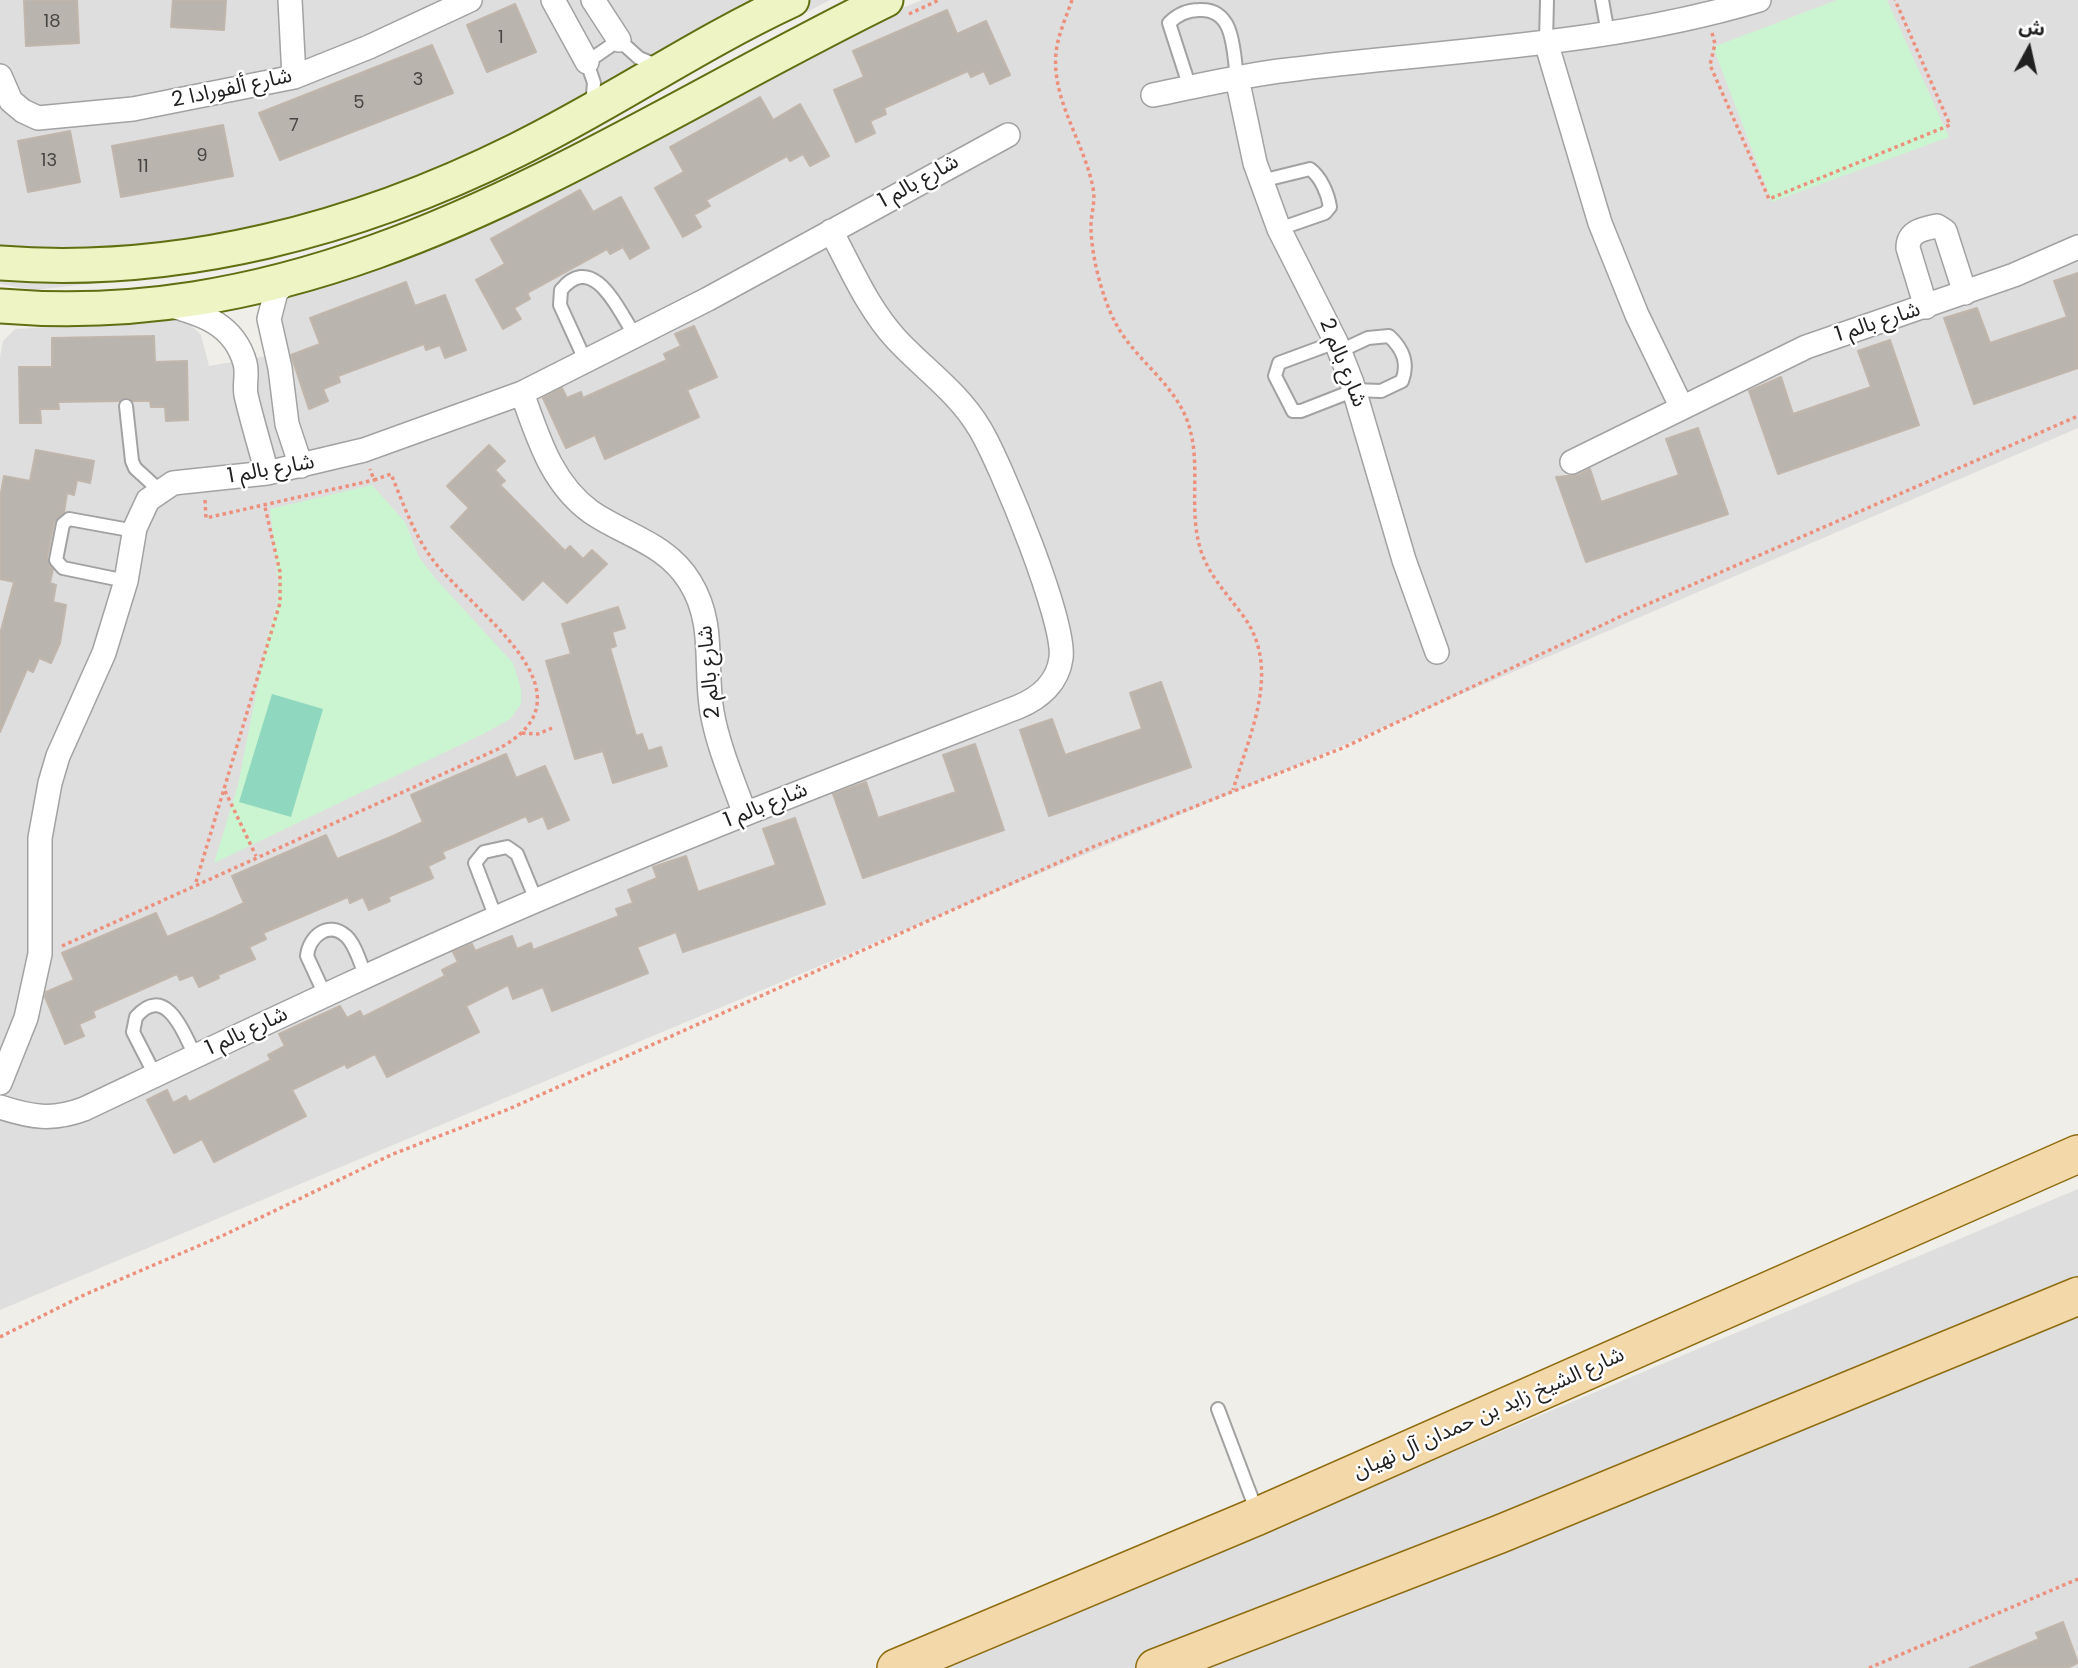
<!DOCTYPE html>
<html>
<head>
<meta charset="utf-8">
<style>
  body { margin:0 }
  #map { position:relative; width:2078px; height:1668px; overflow:hidden; background:#f0eee8; font-family:Poppins,"Noto Sans Arabic",sans-serif }
  canvas { display:block }
  .north { position:absolute; left:1994px; top:14px; width:70px; height:70px; -webkit-text-stroke:5px #fff; paint-order:stroke; rotate:8deg; font-size:19px; font-weight:700; line-height:28px; text-align:center; color:#212121 }
  .north::after { content:''; display:block; margin:auto; width:24px; height:32px; background:#212121; clip-path:polygon(50% 0,100% 100%,50% 72%,0 100%) }
</style>
</head>
<body>
<div id="map">
<canvas width="2078" height="1668"></canvas>
<div class="north">ش</div>
</div>
<script>
const c = document.querySelector('canvas').getContext('2d');
c.lineJoin = 'round';
function fillPath(path, color) { c.fillStyle = color; c.fill(path, 'evenodd'); }
function strokePath(path, color, width, dash) { c.strokeStyle = color; c.lineWidth = width; c.lineCap = dash ? 'butt' : 'round'; c.setLineDash(dash || []); c.stroke(path); }
function drawText(font, color, halo, rows, align = 'center') {
  c.font = font + ' Poppins,"Noto Sans Arabic",sans-serif'; c.lineWidth = 5; c.setLineDash([]); c.textBaseline = 'middle'; c.strokeStyle = halo; c.fillStyle = color; for (const [text, x, y, turn = 0] of rows) {
    c.save(); c.translate(x, y); c.rotate((+turn || 0) * Math.PI / 180); c.textAlign = isNaN(turn) ? turn : align; if (halo) c.strokeText(text, 0, 0); c.fillText(text, 0, 0); c.restore();
  }
}
fillPath(new Path2D(`
  M0 0H830L437 205 219 269 35 290 0 284Z
  M922 0H2078V428L1265 779 0 1310V357L3 341 15 329 185 319 201 335 209 366 273 355 265 305 406 258 485 225 870 21Z
  M2078 1189V1668H944L1460 1449Z`), '#dfdede');
fillPath(new Path2D(`
  M1837 0H1887L1949 137 1772 202 1713 47Z
  M372 485 405 522 419 557 434 577 513 663 521 689V704L510 719 485 733 214 863 238 785 267 638 277 606 278 581 270 509Z`), '#cbf5d1');
fillPath(new Path2D(`
  M272 694 323 709 291 817 239 802Z`), '#8fd7bf');
const building = new Path2D(`
  M24 0H77L79 43 26 46Z
  M173 0H226L224 30 171 27Z
  M515 4 536 52 487 72 467 25Z
  M947 10 957 34 986 21 1010 75 990 84 984 71 971 77 968 71 884 108 886 114 870 121 875 133 856 142 834 90 864 77 853 51Z
  M432 45 453 93 280 160 259 113Z
  M760 97 773 120 800 104 829 156 810 166 803 154 790 161 787 156 706 200 710 206 694 215 701 227 683 237 655 188 684 172 670 147Z
  M223 125 233 176 121 197 112 146Z
  M70 131 80 182 28 192 18 141Z
  M580 190 593 212 621 197 649 248 630 259 623 247 610 254 607 249 527 293 530 299 514 308 521 319 503 329 476 280 505 264 491 239Z
  M2078 273V368L1974 404 1944 318 1977 308 1990 343 2067 317 2054 281Z
  M406 282 415 306 445 295 466 350 445 358 440 345 426 350 424 344 338 376 340 382 323 389 328 401 309 409 291 355 320 344 310 318Z
  M694 326 717 377 687 390 699 417 605 459 595 435 566 448 543 398 562 388 567 398 581 392 583 398 667 360 664 354 681 346 675 334Z
  M154 336 155 362 187 361 188 420 166 421 165 407H151L150 401H133L126 397 119 401 58 402 59 409H40L41 423H20L19 367H52V338Z
  M1890 340 1919 425 1778 474 1749 391 1781 377 1793 414 1871 387 1858 351Z
  M1698 428 1728 514 1586 562 1556 477 1578 475 1590 469 1601 502 1679 475 1666 439Z
  M489 445 505 461 495 470 505 481 500 485 565 551 570 546 583 559 592 550 607 564 567 603 543 580 523 600 451 527 469 508 447 486Z
  M36 450 94 461 90 483 77 480 74 495 67 493 64 512 54 522 47 558 53 569 50 583 56 585 53 602 66 605 60 643 51 663 39 658 33 672 27 669 0 732V634L14 582 0 579V498L4 476 30 481Z
  M618 607 625 628 612 632 616 646 610 648 636 736 642 734 648 751 661 747 667 766 613 783 603 751 575 759 546 661 571 654 562 624Z
  M1161 682 1191 767 1049 816 1020 730 1052 719 1065 755 1142 729 1130 693Z
  M975 744 1004 830 863 878 833 794 866 782 878 818 956 792 943 755Z
  M506 754 516 778 545 766 569 820 548 829 543 816 529 822 526 816 442 852 445 858 428 866 433 878 388 897 390 901 369 910 363 897 350 903 348 897 263 933 266 939 249 947 255 959 218 975 219 978 199 987 193 975 180 980 177 974 93 1011 95 1017 79 1024 84 1036 65 1044 45 997 46 992 74 980 62 953 156 913 167 937 214 917 244 903 232 876 326 835 337 859 393 836 423 822 411 795Z
  M795 818 825 904 683 952 676 932 637 947 648 973 552 1011 543 987 513 999 508 985 466 1006 479 1032 387 1077 375 1054 347 1068 345 1064 292 1090 306 1116 214 1162 202 1139 174 1153 147 1100 167 1090 173 1103 186 1096 189 1102 271 1060 268 1055 285 1046 279 1034 340 1006 347 1018 360 1011 363 1017 445 976 442 970 458 962 453 952 472 944 475 951 512 936 517 949 531 943 533 950 619 916 616 909 633 903 628 890 657 878 653 867 686 856 698 892 776 865 763 829Z
  M2063 1622 2078 1663 2067 1668H1970L2039 1639 2036 1633Z`);
fillPath(building, '#b9b4ae');
strokePath(building, '#c0b6ac', 2);
const lane = new Path2D(`
  M1602 0 1608 34
  M1546 42 1547 0
  M1190 88 1169 23C1178 14 1187 10 1199 10 1235 8 1233 50 1237 78
  M592 105 594 83 587 62 619 40 639 58 659 66
  M1261 181 1310 169C1321 177 1328 194 1330 207L1325 213 1279 229
  M1336 342 1279 363 1275 376 1293 411H1301L1355 390 1381 391 1402 381C1409 363 1403 349 1389 336L1368 338 1340 351
  M586 362 560 305 561 290C594 250 619 312 636 337
  M126 406 132 461 135 468 159 490
  M126 581 63 568 56 560 63 524 69 519 135 531
  M496 918 475 863 484 852 507 847 517 854 536 900
  M325 995 307 956C309 937 328 920 346 936 356 945 360 964 366 976
  M155 1075 133 1032 136 1017C166 982 185 1035 195 1056
  M1218 1409 1257 1512`);
const street = new Path2D(`
  M290 0 294 77
  M553 0 587 62
  M593 0 619 40
  M1546 42 1600 223 1637 315 1682 408
  M0 76 11 101 23 111 38 118 133 109 294 77 369 47 470 0
  M1237 78 1255 163 1279 229 1336 342 1352 383 1404 560 1437 652
  M1153 95C1198 86 1243 75 1288 70 1446 50 1606 46 1759 0
  M290 279 276 292 269 319 280 368 287 424 301 466
  M168 305C202 314 234 324 245 363 248 374 244 384 246 395 252 421 260 447 267 473
  M1926 307 1908 248C1908 231 1923 229 1937 226L1945 231 1965 293
  M522 393C538 437 551 483 591 512 626 536 666 543 690 582 716 624 704 666 712 712 718 746 733 781 745 814
  M1572 462 1806 347 2014 275 2078 247
  M0 1083 26 1018 40 954V838L50 783 58 756 104 653 126 581 135 528 148 500 173 483 267 473 364 450 522 393 708 299 1008 135
  M0 1107C31 1117 52 1121 84 1109 240 1035 396 960 556 892 708 827 864 767 1018 707 1040 698 1058 682 1061 658 1066 622 1001 464 980 429 958 392 925 370 897 340 868 309 851 268 831 231`);
const secondary = new Path2D(`
  M0 263C179 277 358 229 517 150 611 104 697 44 792 0
  M0 306C342 334 597 142 886 0`);
const primary = new Path2D(`
  M896 1668 1258 1516 2078 1154
  M1155 1668 1500 1534 2078 1296`);
strokePath(lane, '#a2a2a2', 16);
strokePath(street, '#a2a2a2', 26);
strokePath(secondary, '#5f6f11', 37);
strokePath(primary, '#8e6c10', 40);
strokePath(new Path2D(`
  M1072 0C1067 15 1060 30 1057 46 1048 96 1084 140 1093 188 1096 203 1090 216 1091 230 1092 258 1102 297 1115 322 1134 359 1172 381 1187 420 1203 463 1187 507 1201 551 1210 577 1228 595 1244 617 1282 670 1249 735 1233 790
  M909 14 939 0
  M1712 33 1715 44 1710 65 1769 199 1950 125 1895 0
  M205 500 206 518 374 480
  M522 733 538 734 552 728
  M225 791 256 856
  M196 882 280 603V572L265 507
  M62 946 496 750C604 695 471 611 433 560 414 535 403 503 391 474L374 480 370 469
  M0 1337 86 1294 224 1235 393 1154 509 1109 1095 846 1345 747 1632 611 2078 416
  M1869 1668 2078 1579`), '#ec907d', 3.5, [3.5, 3.5]);
strokePath(lane, '#fff', 12);
strokePath(street, '#fff', 23);
strokePath(secondary, '#eef4c3', 33);
strokePath(primary, '#f3d8aa', 37);
drawText('18px', '#474644', null, [
  ["18",52,22],
  ["1",501,38],
  ["3",418,80],
  ["5",359,103],
  ["7",294,126],
  ["9",202,156],
  ["13",49,161],
  ["11",143,167]
]);
drawText('21px', '#212121', '#fff', [
  ["شارع ألفورادا 2",232,89,-12],
  ["شارع بالم 1",919,182,-29],
  ["شارع بالم 1",1878,323,-18],
  ["شارع بالم 2",1342,363,68],
  ["شارع بالم 1",271,470,-10],
  ["شارع بالم 2",710,672,-95],
  ["شارع بالم 1",766,806,-22],
  ["شارع بالم 1",247,1032,-25],
  ["شارع الشيخ زايد بن حمدان آل نهيان",1489,1414,-24]
]);
</script>
</body>
</html>
